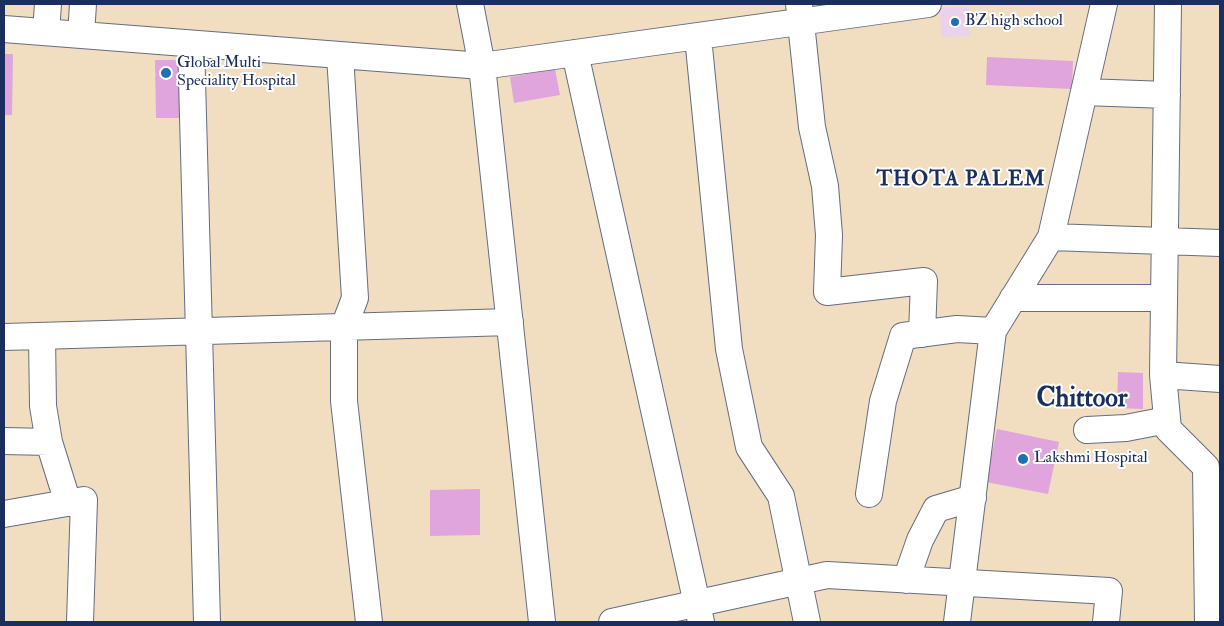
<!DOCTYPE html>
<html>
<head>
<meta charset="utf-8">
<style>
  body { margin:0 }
  #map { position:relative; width:1224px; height:626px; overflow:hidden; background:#f1dec0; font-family:"IM FELL Double Pica",serif }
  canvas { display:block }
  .frame { position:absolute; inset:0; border:5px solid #1b2f5e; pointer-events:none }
</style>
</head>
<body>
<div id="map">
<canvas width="1224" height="626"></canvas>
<div class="frame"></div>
</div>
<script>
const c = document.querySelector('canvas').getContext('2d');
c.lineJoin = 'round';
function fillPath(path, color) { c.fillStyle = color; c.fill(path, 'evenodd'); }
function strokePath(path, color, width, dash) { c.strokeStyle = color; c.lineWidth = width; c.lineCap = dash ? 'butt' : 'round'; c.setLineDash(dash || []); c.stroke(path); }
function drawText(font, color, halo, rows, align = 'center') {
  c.font = font + ' "IM FELL Double Pica",serif'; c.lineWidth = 4; c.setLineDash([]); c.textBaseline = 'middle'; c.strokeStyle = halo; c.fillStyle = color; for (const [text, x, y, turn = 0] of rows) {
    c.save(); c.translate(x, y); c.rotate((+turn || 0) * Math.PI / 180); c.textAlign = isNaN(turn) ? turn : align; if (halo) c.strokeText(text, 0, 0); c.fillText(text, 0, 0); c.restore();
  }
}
fillPath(new Path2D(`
  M969 7 970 36 941 37 940 8Z`), '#ead1ec');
fillPath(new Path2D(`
  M4 54H13L12 115H4Z
  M987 57 1073 61 1072 89 986 85Z
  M155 60H181V118H156Z
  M555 69 560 95 514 103 510 77Z
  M1118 372 1143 373V409L1117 408Z
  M997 429 1059 442 1048 494 986 482Z
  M480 489V535L430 536V490Z`), '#dfa5dc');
const minor = new Path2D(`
  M470 4 482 66 542 622
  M799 4 812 127 825 186 829 235 827 292 924 281 922 334
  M1168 4 1163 375 1220 379
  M4 29 482 66 928 4
  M46 32 48 4
  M81 35 83 4
  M698 37 729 349 749 447 781 496 807 622
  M191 44 207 622
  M575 53 701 622
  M340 55 355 298 344 327V401L369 622
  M1084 92 1167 95
  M1051 237 1220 243
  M1013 298H1164
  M42 336 43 406 49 442 68 503
  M4 337 510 322
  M1163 375 1168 429 1206 467 1208 622
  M1087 430 1126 428 1167 420
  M4 441 49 442
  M869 494 883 401 903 336 957 329 993 331
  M4 514 84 500 80 622
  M906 580 920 540 936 509 973 498
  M612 622 827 575 1109 591 1106 622
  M957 622 993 331 1051 237 1104 4`);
strokePath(minor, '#666c80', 28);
strokePath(minor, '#fff', 26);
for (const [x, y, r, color] of [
  [955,22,5,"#1f6fb2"],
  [166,73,6,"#1f6fb2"],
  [1023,459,6,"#1f6fb2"]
]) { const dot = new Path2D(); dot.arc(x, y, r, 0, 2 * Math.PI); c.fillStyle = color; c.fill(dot); strokePath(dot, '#fff', 2); }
drawText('16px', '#1b2f5e', '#fff', [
  ["BZ high school",965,22],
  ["Global Multi",177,64],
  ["Speciality Hospital",177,82],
  ["Lakshmi Hospital",1034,459]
], 'left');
c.letterSpacing = '1px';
drawText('bold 21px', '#1b2f5e', '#fff', [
  ["THOTA PALEM",961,180]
]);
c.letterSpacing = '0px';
drawText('bold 26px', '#1b2f5e', '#fff', [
  ["Chittoor",1082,400]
]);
</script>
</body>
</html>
